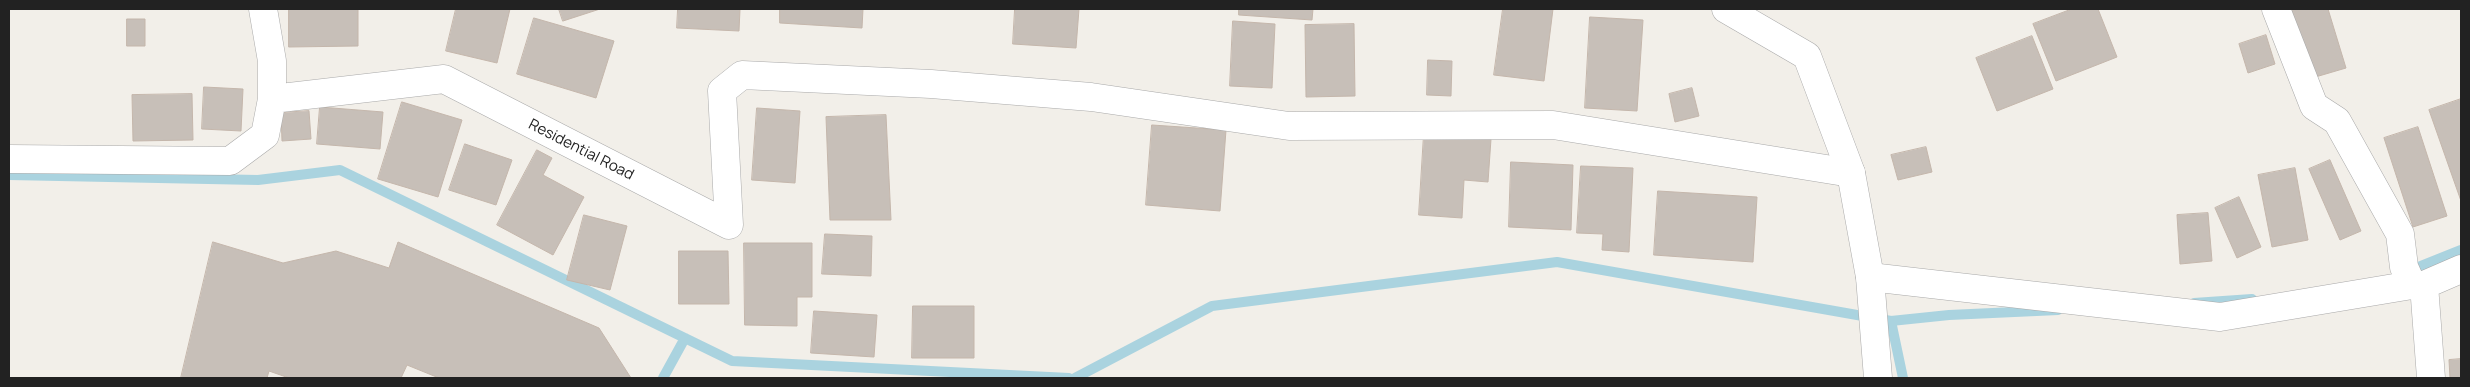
<!DOCTYPE html>
<html>
<head>
<meta charset="utf-8">
<style>
  body { margin:0 }
  #map { position:relative; width:2470px; height:387px; overflow:hidden; background:#f2efe9; font-family:Manrope,sans-serif }
  canvas { display:block }
  .frame { position:absolute; inset:0; border:10px solid #222; pointer-events:none }
</style>
</head>
<body>
<div id="map">
<canvas width="2470" height="387"></canvas>
<div class="frame"></div>
</div>
<script>
const c = document.querySelector('canvas').getContext('2d');
c.lineJoin = 'round';
function strokePath(path, color, width, dash) { c.strokeStyle = color; c.lineWidth = width; c.lineCap = dash ? 'butt' : 'round'; c.setLineDash(dash || []); c.stroke(path); }
function fillPath(path, color) { c.fillStyle = color; c.fill(path, 'evenodd'); }
function drawText(font, color, halo, rows, align = 'center') {
  c.font = font + ' Manrope,sans-serif'; c.lineWidth = 5; c.setLineDash([]); c.textBaseline = 'middle'; c.strokeStyle = halo; c.fillStyle = color; for (const [text, x, y, turn = 0] of rows) {
    c.save(); c.translate(x, y); c.rotate((+turn || 0) * Math.PI / 180); c.textAlign = isNaN(turn) ? turn : align; if (halo) c.strokeText(text, 0, 0); c.fillText(text, 0, 0); c.restore();
  }
}
strokePath(new Path2D(`
  M9 175 258 180 340 170 732 361 1069 378
  M2406 272 2461 250
  M2194 303 2252 299
  M1891 321 1903 378
  M663 378 685 338
  M1075 378 1212 306 1557 262 1891 321 1949 315 2058 310`), '#aad3df', 10);
const building = new Path2D(`
  M289 9H358V46L289 47Z
  M456 9H510L497 63 446 51Z
  M559 9H600L563 21Z
  M678 9H740L739 31 677 28Z
  M780 9H863L862 28 780 23Z
  M1015 9H1079L1076 48 1013 44Z
  M1239 9H1313L1312 20 1239 15Z
  M1503 9H1553L1544 81 1494 75Z
  M2072 9H2098L2117 57 2056 81 2033 24Z
  M2294 9H2328L2346 68 2312 78 2291 10Z
  M1590 17 1643 20 1637 111 1585 108Z
  M534 18 614 41 596 98 517 74Z
  M127 19H145V46H127Z
  M1233 21 1275 24 1272 88 1230 86Z
  M1354 24 1355 96 1306 97 1305 25Z
  M2266 35 2275 64 2248 73 2239 44Z
  M2032 36 2053 89 1997 111 1976 58Z
  M1428 60 1452 61 1451 96 1427 95Z
  M204 87 243 89 241 131 202 129Z
  M1692 88 1699 116 1675 122 1669 94Z
  M192 94 193 140 133 141 132 95Z
  M2461 99V201L2429 110Z
  M402 102 462 120 438 197 378 179Z
  M320 107 383 112 380 149 317 144Z
  M757 108 800 111 795 183 752 180Z
  M309 111 311 139 282 141 281 113Z
  M886 115 891 220H830L826 117Z
  M1152 125 1226 130 1220 211 1146 205Z
  M2418 127 2447 216 2413 227 2384 138Z
  M1424 134 1491 139 1488 182 1464 180 1462 218 1419 215Z
  M465 144 512 160 496 205 449 190Z
  M1926 147 1932 172 1898 180 1891 155Z
  M537 150 552 158 543 175 584 197 553 255 497 225Z
  M2330 160 2361 231 2340 240 2309 169Z
  M1511 162 1573 165 1571 230 1509 227Z
  M1581 166 1633 168 1629 252 1602 250 1603 234 1577 233Z
  M2295 168 2308 240 2272 247 2258 175Z
  M1658 191 1757 197 1753 262 1654 255Z
  M2239 197 2261 247 2237 258 2215 208Z
  M2208 213 2212 261 2180 264 2177 215Z
  M584 215 627 226 610 290 567 280Z
  M825 234 872 236 871 276 822 274Z
  M213 242 283 263 336 251 389 268 398 242 599 328 631 378H439L407 365 401 378H289L269 371 267 378H181Z
  M744 243H812V297H797V326L745 325Z
  M679 251H728L729 304H679Z
  M913 306H974V358H912Z
  M814 311 877 315 874 357 811 353Z
  M2461 359V378H2450L2449 360Z`);
fillPath(building, '#c7bfb8');
strokePath(building, '#c4b6ab', 1);
const minor = new Path2D(`
  M272 99 444 79 729 225 722 91 742 75 931 84 1091 97 1289 126 1553 125 1851 173
  M9 159 230 161 265 135 272 99V61L263 9
  M1870 277 2220 317 2412 285 2404 267 2400 234 2337 121 2314 106 2276 9
  M2412 285H2424L2461 269
  M2424 285 2431 378`);
const tertiary = new Path2D(`
  M1726 9 1807 56 1851 173 1870 277 1878 378`);
strokePath(minor, '#a9a9a9', 29);
strokePath(tertiary, '#a9a9a9', 29);
strokePath(minor, '#fff', 28);
strokePath(tertiary, '#fff', 28);
drawText('15px', '#222', '#fff', [
  ["Residential Road",581,150,27]
]);
</script>
</body>
</html>
